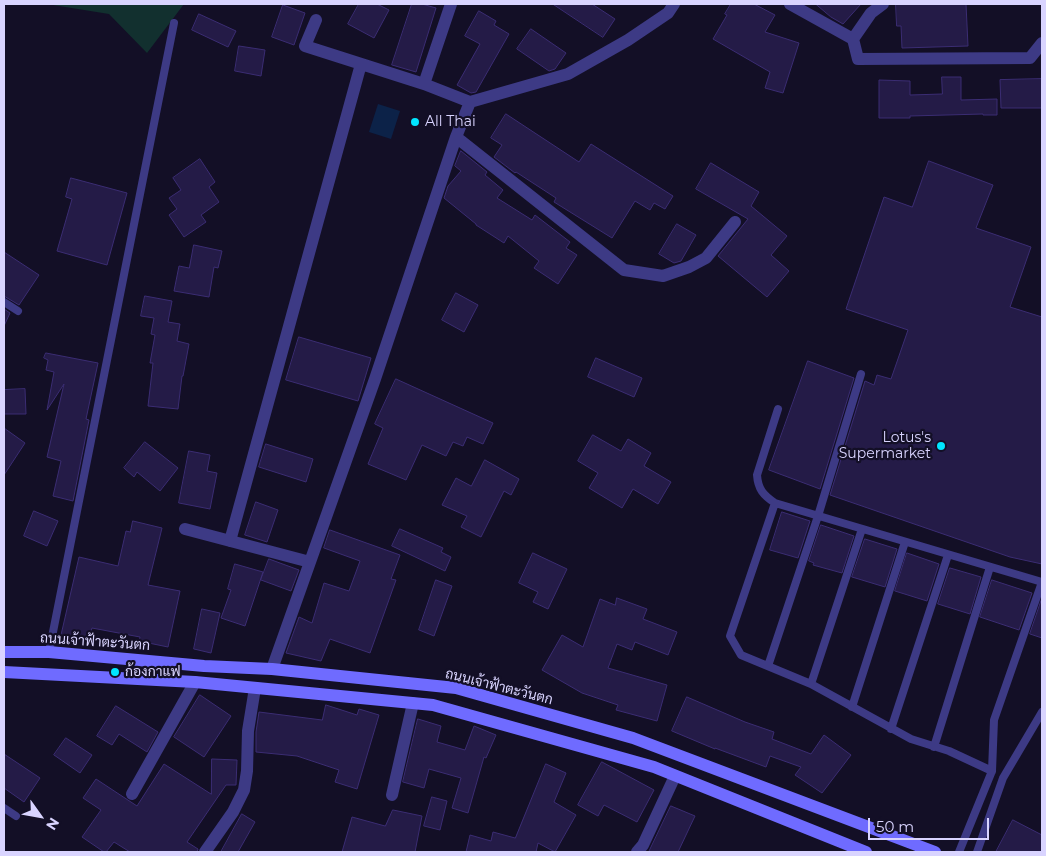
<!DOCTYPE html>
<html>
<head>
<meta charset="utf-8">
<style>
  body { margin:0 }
  #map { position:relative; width:1046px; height:856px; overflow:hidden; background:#130f26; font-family:Montserrat,sans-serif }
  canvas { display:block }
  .frame { position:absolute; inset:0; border:5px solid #d9d4ff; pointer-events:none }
  .north { position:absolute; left:15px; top:791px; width:50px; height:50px; -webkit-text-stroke:4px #130f26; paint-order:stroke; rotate:122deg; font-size:14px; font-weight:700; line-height:20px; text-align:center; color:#d9d4ff }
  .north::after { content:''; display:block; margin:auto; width:18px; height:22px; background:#d9d4ff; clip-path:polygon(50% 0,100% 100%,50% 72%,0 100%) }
  .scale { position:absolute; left:868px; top:818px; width:121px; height:22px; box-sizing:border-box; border:2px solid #d9d4ff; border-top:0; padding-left:6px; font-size:15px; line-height:18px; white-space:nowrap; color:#d9d4ff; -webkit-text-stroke:4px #130f26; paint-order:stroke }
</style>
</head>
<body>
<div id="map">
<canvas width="1046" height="856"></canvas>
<div class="frame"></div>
<div class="north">N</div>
<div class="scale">50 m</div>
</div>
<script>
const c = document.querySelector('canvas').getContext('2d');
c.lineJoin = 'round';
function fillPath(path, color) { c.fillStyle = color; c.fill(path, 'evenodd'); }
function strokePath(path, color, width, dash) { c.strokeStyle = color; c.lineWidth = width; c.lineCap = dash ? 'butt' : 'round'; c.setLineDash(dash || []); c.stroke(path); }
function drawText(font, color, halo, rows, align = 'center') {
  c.font = font + ' Montserrat,Sarabun,sans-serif'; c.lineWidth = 4.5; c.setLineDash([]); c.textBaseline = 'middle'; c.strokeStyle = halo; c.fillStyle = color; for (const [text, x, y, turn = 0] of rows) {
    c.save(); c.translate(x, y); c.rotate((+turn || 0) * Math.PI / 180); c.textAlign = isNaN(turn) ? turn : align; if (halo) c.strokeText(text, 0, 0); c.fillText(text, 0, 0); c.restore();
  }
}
fillPath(new Path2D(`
  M52 4H184L147 53 109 14 53 5Z`), '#12302f');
fillPath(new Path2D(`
  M378 104 400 111 391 139 369 132Z`), '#0c2248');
const building = new Path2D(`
  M359 4H377L389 10 374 38 348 24Z
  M412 4H422L436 8 416 72 392 65Z
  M553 4H592L615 19 603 37Z
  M731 4H754L775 15 765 32 799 43 783 93 765 88 770 72 713 39 727 15 725 14Z
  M816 4H861L843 24 831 17Z
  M896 4H966L968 46 902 48 901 26H897Z
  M283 5 305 13 294 45 272 37Z
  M479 11 496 21 494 25 509 34 476 92 471 93 457 85 480 44 465 36Z
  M199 14 236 31 228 47 192 30Z
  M531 29 566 53 555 69 549 71 517 49Z
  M239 46 265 50 261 76 235 71Z
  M942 77H961V100L997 99V115H983V114L910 116V118H879V80L910 81V95L942 94Z
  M1042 79V108H1001L1000 80Z
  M506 114 579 162 591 144 673 196 665 209 654 203 650 210 635 201 612 238 554 202 556 198 516 172 515 173 494 157 502 145 491 138Z
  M461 151 487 172 485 175 503 190 497 198 532 220 535 215 570 242 566 248 577 255 558 284 534 268 539 261 508 236 504 243 476 225V224L444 198 448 186 461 171 455 166Z
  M200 159 215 182 209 187 219 202 201 215 206 222 184 237 169 215 177 209 169 198 181 190 173 178Z
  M929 161 993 185 976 228 1031 247 1010 307 1042 317V564L1010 557 830 495 865 381 874 385 877 375 891 379 908 330 846 309 884 197 912 207Z
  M711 163 759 192 751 206 787 236 771 255 789 271 767 297 718 256 748 219 696 189Z
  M71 178 127 193 107 265 57 251 72 199 66 197Z
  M677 224 696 235 681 261 674 263 659 254Z
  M194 245 222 251 218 268 214 267 209 297 174 291 179 266 189 268Z
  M4 252 39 275 19 305 4 296Z
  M456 293 478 305 464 332 442 320Z
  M145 296 172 301 168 322 180 324 177 341 189 344 183 376H182L178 409 148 406 153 363H150L155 335 151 334 154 318 141 316Z
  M4 309 10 313 4 326Z
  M299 337 371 358 358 401 286 380Z
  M46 353 98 363 86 419 89 420 73 501 53 496 61 461 47 457 64 384 47 410 54 372 46 370 48 360 44 358Z
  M596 358 642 378 634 397 588 377Z
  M808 361 854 378 820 489 769 470Z
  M396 379 493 423 483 444 467 437 463 446 453 442 446 456 422 445 406 480 368 464 383 428 375 424Z
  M25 389 26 414H4V390Z
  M4 428 25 443 4 475Z
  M593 435 621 451 628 439 651 453 644 466 671 482 658 504 633 489 622 508 589 488 598 473 578 461Z
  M145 442 178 468 160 491 137 472 134 477 124 468Z
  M266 444 313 459 306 482 259 467Z
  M189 451 210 455 207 471 217 473 210 509 179 503Z
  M485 460 519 479 511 495 504 491 481 537 461 527 467 516 442 505 456 478 471 486Z
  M256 502 278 510 267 542 245 535Z
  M34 511 58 521 47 546 24 536Z
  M782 512 810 521 798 558 770 550Z
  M133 521 162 528 148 585 180 591 168 647 139 641 140 637 92 628 88 641 61 635 79 557 118 566 126 531 130 532Z
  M821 525 854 536 842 573 813 565 814 563 809 561Z
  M400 529 443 548 441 552 451 557 445 571 392 546Z
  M330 530 400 555 391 579 396 580 370 653 330 639 321 661 286 653 299 617 312 623 324 583 349 591 360 561 324 548Z
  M865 539 897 549 885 587 852 577Z
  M533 553 567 569 548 609 533 602 538 592 519 583Z
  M907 553 939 564 927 601 895 591Z
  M269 559 299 570 291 591 261 580Z
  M235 564 263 572 245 626 221 618 231 590 228 589Z
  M950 568 981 577 970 614 938 604Z
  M436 580 452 586 434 636 419 630Z
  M992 580 1032 593 1019 630 980 617Z
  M617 598 647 609 643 619 677 632 668 655 635 642 632 650 617 644 608 668 667 685 657 721 616 710 618 705 582 693 542 670 562 635 583 647 600 599 615 605Z
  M1042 598V638L1030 634Z
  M202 609 220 613 211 653 194 649Z
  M200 695 231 716 204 757 174 737Z
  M687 697 745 722 774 732 772 739 811 754 824 735 851 755 822 793 795 775 801 767 770 756 766 767 715 748V749L672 731Z
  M326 705 357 715 359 709 379 715 357 789 335 782 339 770 297 756 256 752V732L259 712 322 720Z
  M116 706 158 732 147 752 119 734 112 745 97 736Z
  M418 719 441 726 437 742 465 750 474 726 496 735 486 758 484 757 468 813 452 808 461 778 429 769 424 788 403 782Z
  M66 738 92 755 80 773 54 755Z
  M4 754 40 778 24 802 4 788Z
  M212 759 237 760 236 785H226L187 842 198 849 197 852H130L114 842 106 852H104L82 837 101 810 83 798 96 779 137 806 164 764 211 794Z
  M602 762 654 790 637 822 604 805 598 816 578 805Z
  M546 764 566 773 554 802 576 815 555 852 538 843 536 852H466L470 835 491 841 493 832 515 838Z
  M432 797 447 801 440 830 424 826Z
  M671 806 695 816 678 852H649Z
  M393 810 422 816 415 852H342L352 817 385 826Z
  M242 814 255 822 238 852H221Z
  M1013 820 1042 835V852H996Z`);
fillPath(building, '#241b47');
strokePath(building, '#3b2d73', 1);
strokePath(new Path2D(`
  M4 302 18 311
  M778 409 757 475C758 489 763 495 775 503L1042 582
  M775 503 730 636 741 655 811 684 911 739 949 751 992 771 959 852
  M49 652 174 23
  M768 666 818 516 861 374
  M811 684 862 529
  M852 707 905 542
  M891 729 948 555
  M934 747 990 567
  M992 771 994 720 1042 582
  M4 808 16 816
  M977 852 1003 778 1042 712`), '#3d3a85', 8);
strokePath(new Path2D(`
  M790 4 853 39
  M883 4 871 13 853 39 858 59 1030 58 1042 43
  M316 20 305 46 424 84 470 102 568 74 628 40 668 13 674 4
  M424 84 451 4
  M456 137 624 270 663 276 689 267 706 258 735 222
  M185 529 310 562
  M230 541 361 64
  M272 669 375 379 456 137 470 102
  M132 794 195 682
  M392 795 413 703
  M205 852 233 812 244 790 247 771 248 731 255 688
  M637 852 643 845 675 776`), '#3d3a85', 12);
strokePath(new Path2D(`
  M4 652H49L204 666 272 669 456 688 633 738 935 852
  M4 672 195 682 433 705 654 767 866 852`), '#6f6bff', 12);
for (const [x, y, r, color] of [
  [415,122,5,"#00e5ff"],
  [941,446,5,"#00e5ff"],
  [115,672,5,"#00e5ff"]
]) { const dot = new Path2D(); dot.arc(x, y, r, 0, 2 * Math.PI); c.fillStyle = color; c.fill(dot); strokePath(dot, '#130f26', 2); }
drawText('14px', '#d9d4ff', '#130f26', [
  ["All Thai",425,122],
  ["Lotus's",931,438,"right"],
  ["Supermarket",931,454,"right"],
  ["ก้องกาแฟ",125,672]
], 'left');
drawText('14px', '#d9d4ff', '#130f26', [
  ["ถนนเจ้าฟ้าตะวันตก",95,642,4],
  ["ถนนเจ้าฟ้าตะวันตก",499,687,14]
]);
</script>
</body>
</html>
